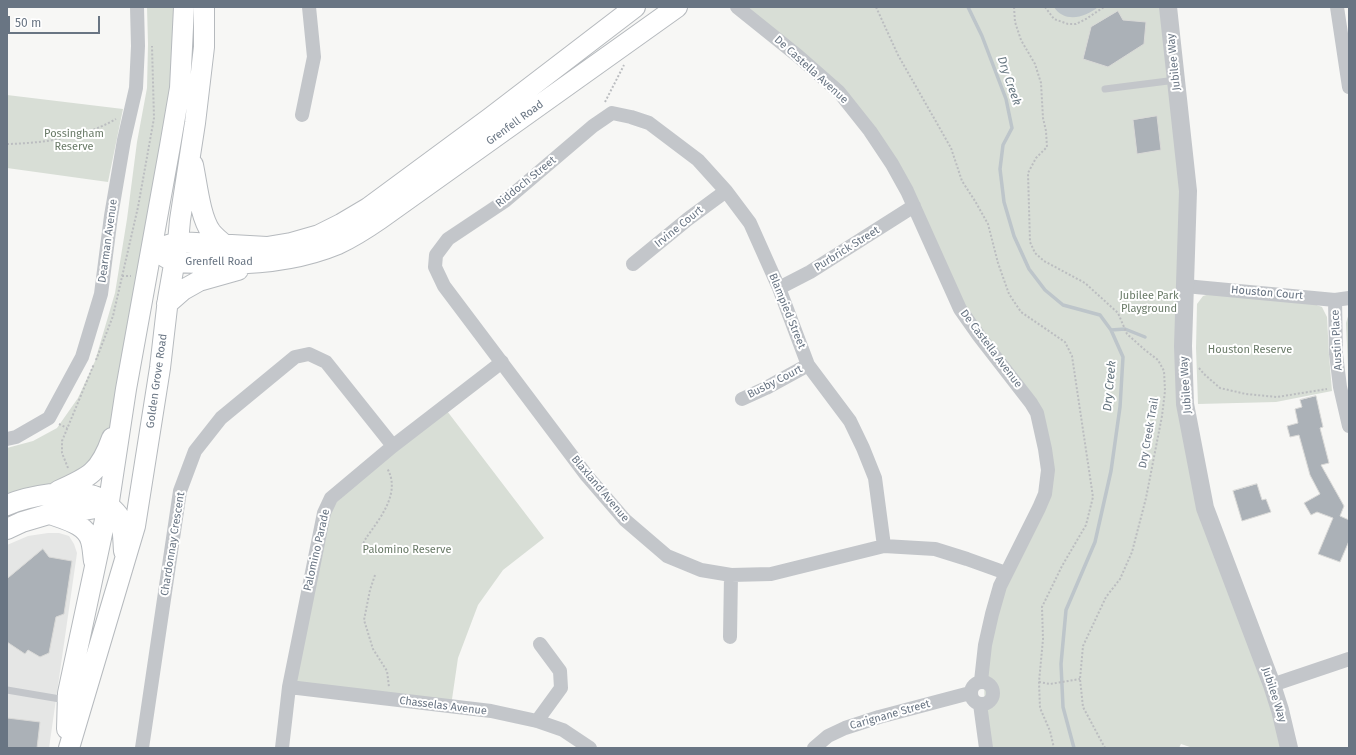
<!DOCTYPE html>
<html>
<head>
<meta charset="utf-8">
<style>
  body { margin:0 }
  #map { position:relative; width:1356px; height:755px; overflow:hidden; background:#f7f7f5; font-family:"Fira Sans",sans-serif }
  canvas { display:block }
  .frame { position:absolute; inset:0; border:8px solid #697583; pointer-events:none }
  .scale { position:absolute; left:8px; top:16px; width:92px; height:18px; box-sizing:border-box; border:2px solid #697583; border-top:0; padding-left:5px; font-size:12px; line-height:14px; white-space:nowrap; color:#697583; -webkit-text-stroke:3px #fff; paint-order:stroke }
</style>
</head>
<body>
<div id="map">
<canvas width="1356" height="755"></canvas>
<div class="frame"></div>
<div class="scale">50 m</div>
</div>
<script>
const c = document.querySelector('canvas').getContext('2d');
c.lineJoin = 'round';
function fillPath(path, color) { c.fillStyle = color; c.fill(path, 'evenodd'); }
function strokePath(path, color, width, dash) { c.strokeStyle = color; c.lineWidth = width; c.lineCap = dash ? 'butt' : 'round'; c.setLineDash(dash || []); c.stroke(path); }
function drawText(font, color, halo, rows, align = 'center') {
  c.font = font + ' "Fira Sans",sans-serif'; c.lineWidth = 4; c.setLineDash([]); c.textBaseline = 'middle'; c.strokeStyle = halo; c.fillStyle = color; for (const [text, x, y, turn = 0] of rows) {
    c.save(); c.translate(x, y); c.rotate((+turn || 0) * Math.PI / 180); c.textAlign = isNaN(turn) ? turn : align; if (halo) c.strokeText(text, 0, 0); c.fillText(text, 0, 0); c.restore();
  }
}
fillPath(new Path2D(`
  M48 533H59L69 536 74 544 77 553 49 748H7V545L28 536Z`), '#e5e6e5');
fillPath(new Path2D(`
  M147 7H178L173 85 112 431 87 476 7 496V448L33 441 57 428 78 398 95 361 115 293 127 219 137 142 147 88 148 44Z
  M738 7H1167L1188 191 1185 404 1205 508 1288 748H1193L1181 744 1179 748H986L984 681 1000 586 1045 494 1037 413 975 331 917 214 839 92Z
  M7 95 123 109 108 182 7 168Z
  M1213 293 1311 303 1322 307 1327 317 1329 355 1332 391 1276 402 1198 404 1196 348 1197 304 1203 296Z
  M1349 313V389L1346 323Z
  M444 407 544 538 503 570 478 605 458 658 451 706 289 687 324 513Z`), '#d8ded6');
fillPath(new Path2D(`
  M1054 7H1098C1085 18 1064 23 1054 7Z`), '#bdc5ca');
strokePath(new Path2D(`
  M968 7 982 36 1006 99 1012 128 1003 145 1000 169 1004 202 1014 236 1029 269 1045 290 1063 305 1100 315 1111 330 1123 357 1120 407 1111 471 1095 542 1066 610 1061 664 1063 707 1074 748
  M1111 330 1125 329 1145 337`), '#bdc5ca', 3.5);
const building = new Path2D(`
  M1118 11 1123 20 1146 22 1144 44 1108 67 1083 59 1091 27Z
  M1157 116 1161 150 1137 154 1133 120Z
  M1316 396 1323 427 1320 428 1329 463 1321 465 1344 506 1340 516 1349 520V541L1340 562 1318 554 1333 518 1317 512 1311 515 1304 503 1320 494 1310 475 1299 435 1290 437 1287 426 1298 423 1295 409 1302 407 1300 400Z
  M1257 484 1262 500 1266 499 1271 512 1242 521 1233 491Z
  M43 549 49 557 72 561 64 614 56 617 49 653 40 657 28 650 25 654 7 642V579Z
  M7 718 40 722 37 748H7Z`);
fillPath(building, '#abb1b7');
strokePath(building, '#d9d9d7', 1);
const secondary = new Path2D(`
  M193 165C197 184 200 217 211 232 215 237 220 241 225 245
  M165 246 178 242 267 247 291 243 319 235 341 224 368 208 490 118 635 7
  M162 255C166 257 169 260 173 261 182 264 200 262 209 263 253 265 297 261 338 244 353 237 367 228 380 219L677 7
  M167 304 183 290 199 281 238 270
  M58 491C90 477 100 472 112 438
  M7 505C28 496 72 488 94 496 100 497 114 510 118 515 124 524 123 540 124 551
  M53 515C67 520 87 525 91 541 93 548 93 555 94 561
  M7 529 22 522 49 514 78 511 108 506
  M67 729 68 693 109 501 126 389 170 146 180 88 184 7
  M69 748 135 526 160 368 168 299 178 242 180 220 195 123 204 47V7`);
strokePath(secondary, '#b6babe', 22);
strokePath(new Path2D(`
  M876 7 898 55 951 148 962 181 975 201 988 224 998 263 1009 294 1021 312 1065 342 1072 356 1093 497 1086 525 1062 566 1042 607 1043 639 1039 682 1040 708 1050 731 1054 748
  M1014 7 1015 22 1021 40 1035 64 1041 83 1043 118 1046 131 1047 147 1036 158 1028 173 1030 242 1035 253 1044 261 1085 283 1118 313 1127 334 1145 350 1158 360 1164 371 1165 391 1162 416 1146 498 1132 552 1120 579 1106 597 1083 646 1080 679 1083 707 1105 748
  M1045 7 1054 19 1068 24H1076L1086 19 1104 7
  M605 102 624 65
  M7 144C44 143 83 138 116 119
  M122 276H131
  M96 360 113 316 138 207 154 118 152 46
  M1199 368 1204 374 1220 388 1246 394 1277 397 1327 389
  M59 424 67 428
  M68 468 62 453V441L94 364
  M362 547C364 540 367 537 371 531 384 513 400 490 387 468
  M375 575 370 590 364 620 373 649 387 671 389 687
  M1039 682 1050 684 1080 679`), '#bbbdc0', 2, [2, 2]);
strokePath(new Path2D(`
  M1105 89 1176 80
  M7 690 66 700`), '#c3c6ca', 7);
strokePath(new Path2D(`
  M737 7 798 56 839 92 870 131 892 164 907 191 960 309 979 336 1031 403 1037 413 1045 449 1048 470 1045 494 1039 508 1000 586 992 614 985 645 981 681
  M1337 7 1349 87
  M302 115 314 57 309 7
  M633 264 688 219 726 191
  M1185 286 1335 300 1349 298
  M779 288 810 272 914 206
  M1335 300 1336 354 1340 387 1349 426
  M742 399 766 388 808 365
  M7 439 16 437 49 418 82 357 101 294 111 216 124 140 136 88 138 46 137 7
  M884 546 875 478 863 448 850 421 808 365 779 288 750 223 726 191 698 160 649 123 631 117 612 113 593 126 505 201 448 239 436 255 435 267 444 286 587 476 625 520 667 556 701 570 731 575 771 574 884 546 935 549 967 559 1006 573
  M730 637 731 575
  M971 693a11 11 0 1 1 22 0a11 11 0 1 1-22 0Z
  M1272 685 1349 659
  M289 687 491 711 537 721 563 730 590 748
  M980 704 986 748
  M537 721 561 688 560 671 540 644
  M142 748 180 491 195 451 221 418 295 357 309 354 326 362 393 446
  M282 748 289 687 324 513 331 498 393 446 502 362
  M814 748 828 736 845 728 879 717 970 693`), '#c3c6ca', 14);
strokePath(new Path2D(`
  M1168 7 1188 191 1183 346 1185 404 1205 508 1272 685 1280 710 1289 748`), '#c3c6ca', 18);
strokePath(secondary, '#fff', 20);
drawText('11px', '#697583', '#fff', [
  ["Jubilee Way",1174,62,-96],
  ["De Castella Avenue",811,70,42],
  ["Grenfell Road",515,123,-36],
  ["Riddoch Street",526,182,-39],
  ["Irvine Court",679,227,-39],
  ["Dearman Avenue",108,241,-82],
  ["Purbrick Street",847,249,-32],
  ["Grenfell Road",219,262],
  ["Houston Court",1267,293,5],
  ["Blampied Street",787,311,68],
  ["Austin Place",1337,340,-93],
  ["De Castella Avenue",991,349,53],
  ["Golden Grove Road",157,381,-82],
  ["Busby Court",775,382,-27],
  ["Jubilee Way",1186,385,-94],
  ["Dry Creek Trail",1149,433,-80],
  ["Blaxland Avenue",600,489,50],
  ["Chardonnay Crescent",173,544,-81],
  ["Palomino Parade",317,550,-77],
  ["Jubilee Way",1274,695,72],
  ["Chasselas Avenue",443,706,7],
  ["Carignane Street",890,715,-16]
]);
drawText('11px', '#697a67', '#fff', [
  ["Possingham",74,134],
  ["Reserve",74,147],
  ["Jubilee Park",1149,296],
  ["Playground",1149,309],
  ["Houston Reserve",1250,350],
  ["Palomino Reserve",407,550]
]);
drawText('italic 12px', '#65757f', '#fff', [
  ["Dry Creek",1009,81,71],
  ["Dry Creek",1110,386,-85]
]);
</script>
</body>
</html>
